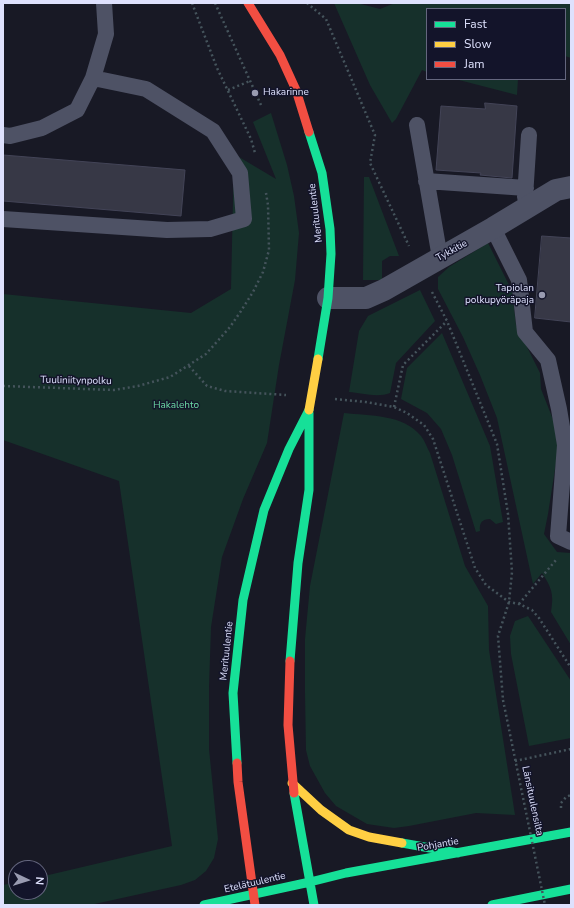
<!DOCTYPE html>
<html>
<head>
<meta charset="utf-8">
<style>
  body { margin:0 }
  #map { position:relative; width:574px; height:908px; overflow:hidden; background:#181925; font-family:"Nunito Sans",sans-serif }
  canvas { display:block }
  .frame { position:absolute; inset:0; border:4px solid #dee1fd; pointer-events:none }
  .legend { position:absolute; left:426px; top:8px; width:140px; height:72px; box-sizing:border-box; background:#13142a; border:1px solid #64667e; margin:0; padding:5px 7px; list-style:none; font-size:12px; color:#dee1fd }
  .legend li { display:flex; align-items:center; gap:8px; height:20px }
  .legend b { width:20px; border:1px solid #64667e }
  .north { position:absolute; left:8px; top:860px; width:40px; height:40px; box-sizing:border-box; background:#13142a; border:1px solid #64667e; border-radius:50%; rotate:94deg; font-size:11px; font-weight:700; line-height:16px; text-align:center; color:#dee1fd }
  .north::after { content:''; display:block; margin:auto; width:14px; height:18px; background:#999bb1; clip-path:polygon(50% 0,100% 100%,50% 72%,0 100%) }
</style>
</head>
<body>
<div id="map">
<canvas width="574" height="908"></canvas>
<div class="frame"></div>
<ul class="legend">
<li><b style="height:5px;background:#16e098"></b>Fast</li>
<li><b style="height:5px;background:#ffcf43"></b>Slow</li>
<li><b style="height:5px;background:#f24e42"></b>Jam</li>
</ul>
<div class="north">N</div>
</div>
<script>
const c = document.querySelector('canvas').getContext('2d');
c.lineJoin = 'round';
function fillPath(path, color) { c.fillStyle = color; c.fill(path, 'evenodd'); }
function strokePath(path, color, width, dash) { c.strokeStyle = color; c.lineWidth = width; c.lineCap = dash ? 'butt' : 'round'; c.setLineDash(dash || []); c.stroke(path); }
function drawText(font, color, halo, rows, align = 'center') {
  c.font = font + ' "Nunito Sans",sans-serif'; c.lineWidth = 3; c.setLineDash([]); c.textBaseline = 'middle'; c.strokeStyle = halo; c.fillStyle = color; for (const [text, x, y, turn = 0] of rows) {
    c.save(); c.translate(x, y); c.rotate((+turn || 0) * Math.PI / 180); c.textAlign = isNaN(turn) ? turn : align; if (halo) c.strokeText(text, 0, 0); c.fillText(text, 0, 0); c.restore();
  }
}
fillPath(new Path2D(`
  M334 3H357L380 9 395 3H571V58L565 56V9H427V72L422 70 396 119 392 123 370 85Z
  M455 79H518L517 95Z
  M271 113 287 165 294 196 299 233 295 280 279 365 267 443 243 499 222 557 211 627 209 687V749L218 839 214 858 206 871 195 880 181 885 90 905H3V885L16 882V892H40V877L172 846 119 481 3 440V294L191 313 231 289 234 154 276 179 253 122Z
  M364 177H369L399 256H390L382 261V280H363Z
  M488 243 512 291 516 325 540 373 541 389 554 422 558 450 548 514 544 534 557 552 571 553V645L551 612C554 595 552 588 542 573L533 584 497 418 480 375 463 337 438 289V277L449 267Z
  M420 290 435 321 396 363 390 393C378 398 361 393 349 392L359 331 368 316Z
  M442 333 490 446 503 522 496 524 490 519C482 519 479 523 480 531L476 532 452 455 441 429 427 413 401 399 407 368Z
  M344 413C370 416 403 414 421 436 425 441 427 448 430 453L465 566 488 606 489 650 515 815 476 813 409 826 394 828 367 824 336 806 325 793 310 766 306 750 305 693V639L310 586Z
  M528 616 571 681V738L529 746 511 654 510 636 515 621Z`), '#16302b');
const building = new Path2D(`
  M485 103 517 106 512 178 480 175 481 173 436 170 441 106 485 109Z
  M3 155 185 170 181 216 3 201Z
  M542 236 571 238V322L535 318Z`);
fillPath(building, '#373846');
strokePath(building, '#434457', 1);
strokePath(new Path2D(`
  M192 3 217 68 251 139 255 153
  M215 3 261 105
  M307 3 326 19 375 135 370 163 409 246
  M228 90 250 81
  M432 292 447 321 497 444 508 514 512 572 509 602 498 636 503 700
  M189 366 207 386 225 391 286 395
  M3 386 114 390 138 386 170 377 206 354 230 327 241 311 253 292 263 272 269 250 268 205 266 193
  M335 399 366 402 394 407 407 413 424 425 433 439 475 568 486 585 509 602 519 604 532 610 539 618 571 668
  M394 407 403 365 447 321
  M519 604 556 560
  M515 761 571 749
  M561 808V803L566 797 571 795`), '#45545c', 2.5, [2, 3]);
strokePath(new Path2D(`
  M417 125 440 258
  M3 135 10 136 42 128 77 110 93 78 106 34 104 3
  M426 181 526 188
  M525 197 529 135
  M3 219 167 230 210 229 244 219 240 173 213 131 146 89 93 78
  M493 228 519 280 525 332 548 360 559 409 565 445 558 536 571 542`), '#4e5265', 16);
strokePath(new Path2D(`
  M328 298H366L384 290 493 228 556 190 571 187`), '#4e5265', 22);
strokePath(new Path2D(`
  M309 132 322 173 330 229 331 254 328 298 318 359
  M290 661 298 563 309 490V413
  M237 763 233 693 243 600 264 510 289 449 309 410
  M294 793 314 905
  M402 843 458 853
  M310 882 346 873 571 832
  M204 905 310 882
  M492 905 571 889`), '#16e098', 9);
strokePath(new Path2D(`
  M292 783 321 810 349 830 369 837 402 843`), '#ffcf43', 9);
strokePath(new Path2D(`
  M248 3 280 55 296 90 309 132
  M290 661 288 725 294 793
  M237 763 238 782 255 905`), '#f24e42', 9);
strokePath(new Path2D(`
  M503 700 545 905`), '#45545c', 2.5, [2, 3]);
strokePath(new Path2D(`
  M309 410 318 359`), '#ffcf43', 9);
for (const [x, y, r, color] of [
  [255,93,4,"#999bb1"],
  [542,295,4,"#999bb1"]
]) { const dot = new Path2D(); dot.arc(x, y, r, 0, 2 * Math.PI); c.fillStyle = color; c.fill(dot); strokePath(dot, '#13142a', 1.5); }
drawText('10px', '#dee1fd', '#13142a', [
  ["Hakarinne",263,93],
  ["Tapiolan",534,289,"right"],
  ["polkupyöräpaja",534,301,"right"]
], 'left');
drawText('10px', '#dee1fd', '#13142a', [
  ["Merituulentie",316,213,-97],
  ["Tykkitie",452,251,-29],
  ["Tuuliniitynpolku",76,381,1],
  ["Merituulentie",227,651,-84],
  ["Länsituulensilta",532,801,78],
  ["Pohjantie",438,845,-10],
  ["Etelätuulentie",255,883,-13]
]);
drawText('10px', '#6cdba6', '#13142a', [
  ["Hakalehto",176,406]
]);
</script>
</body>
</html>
